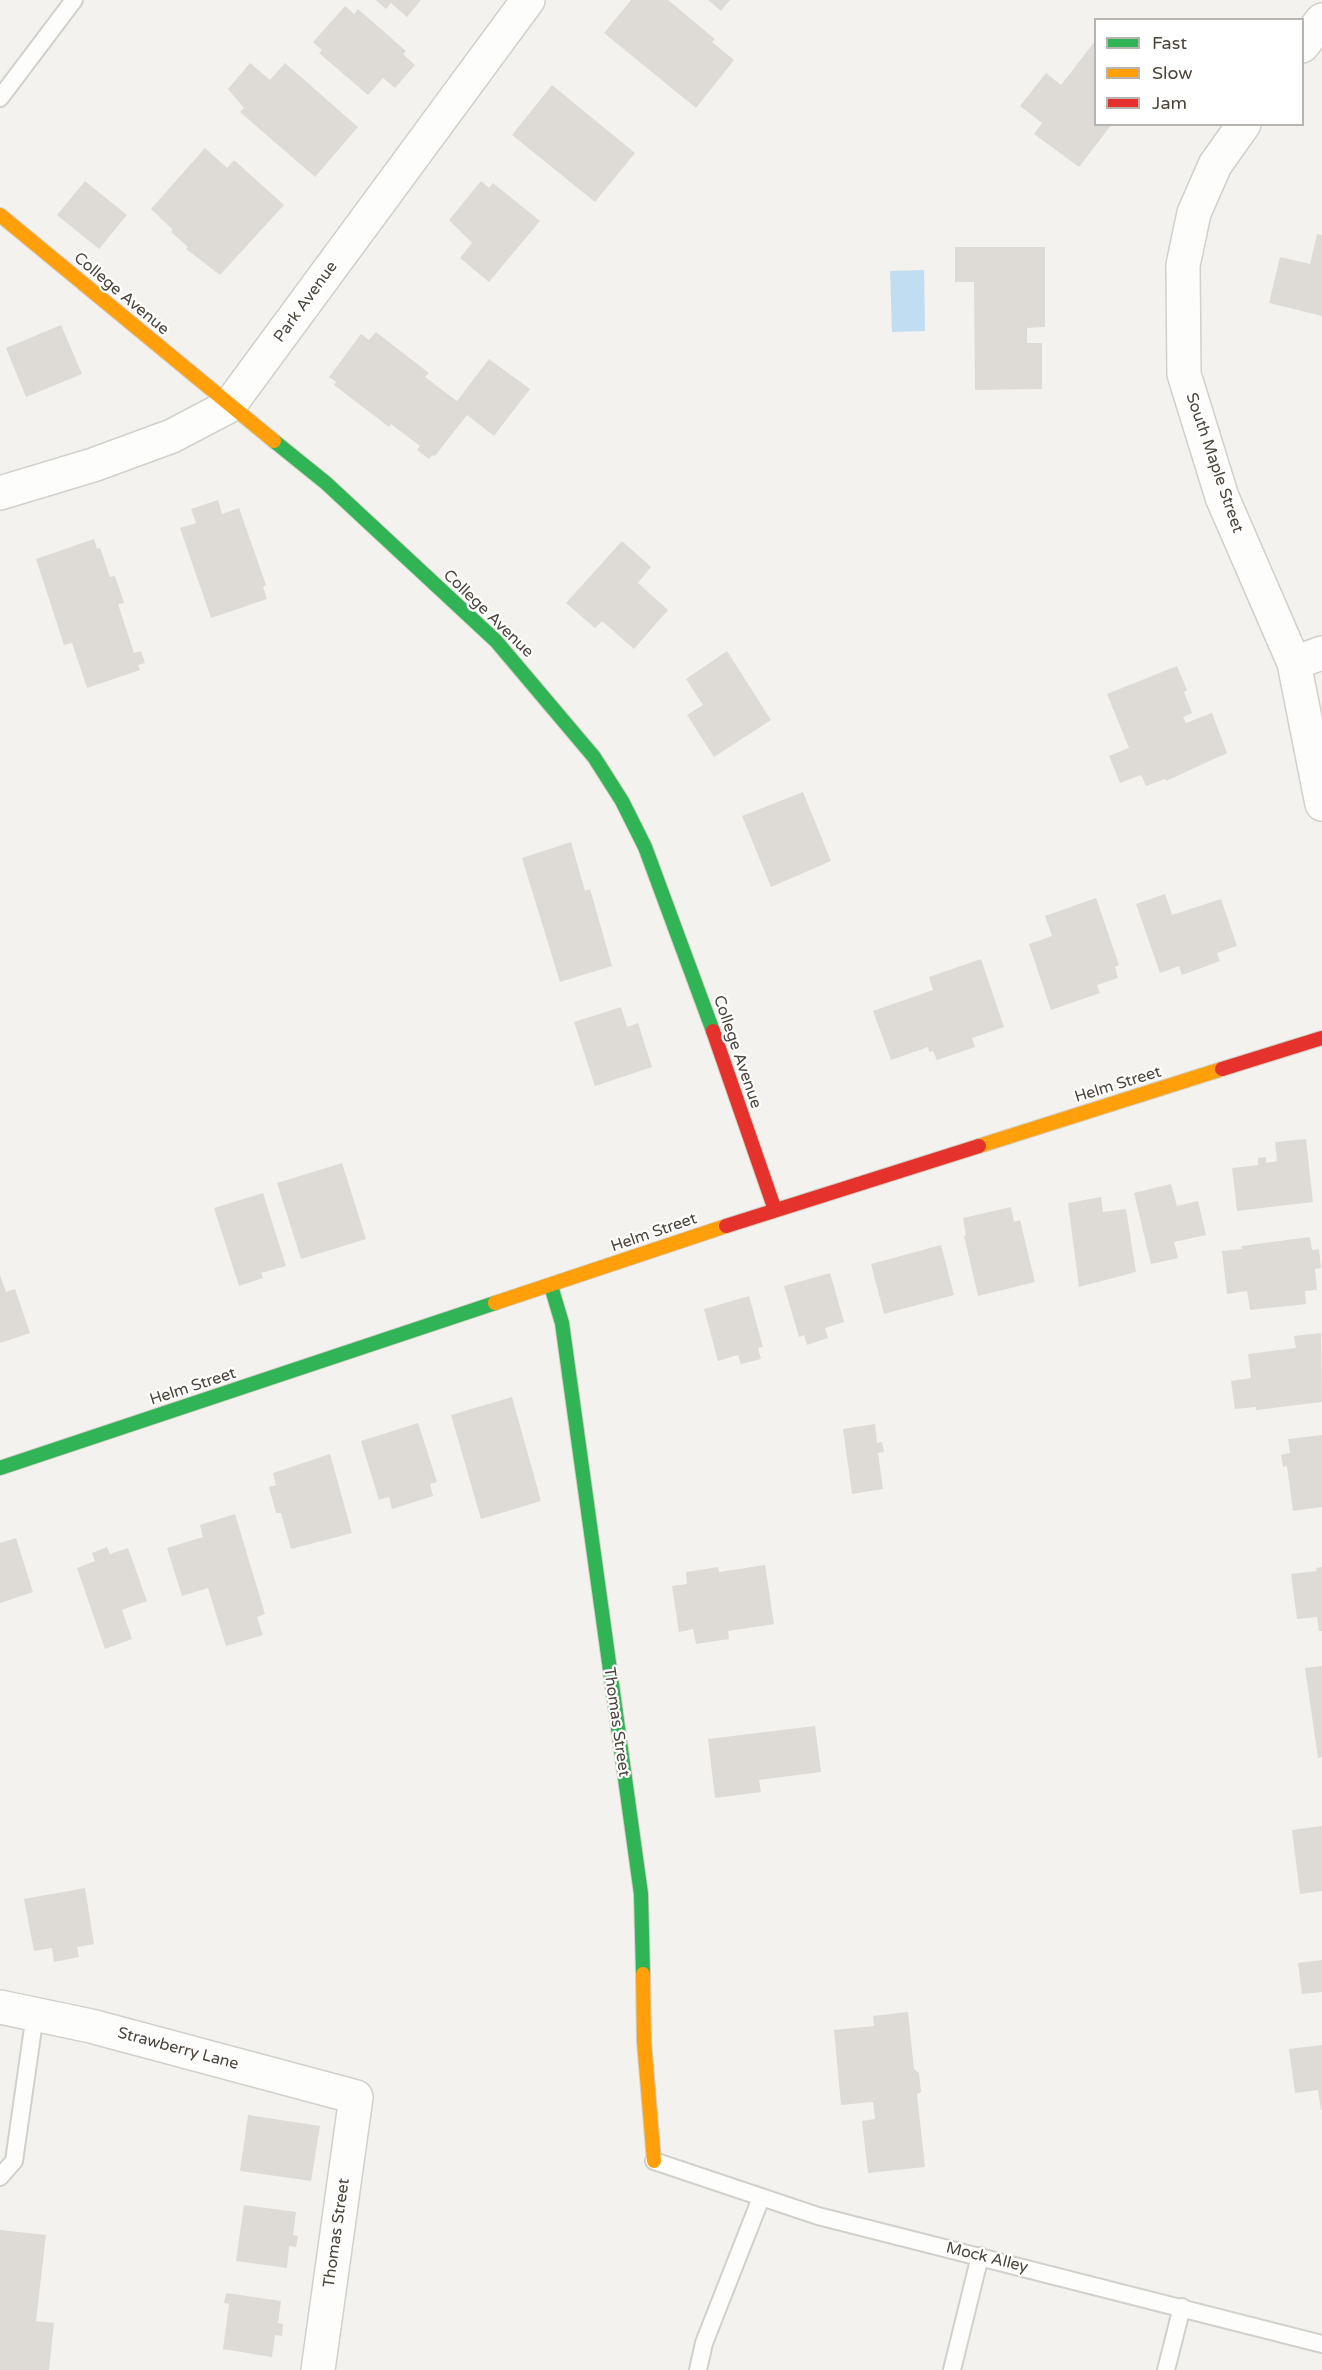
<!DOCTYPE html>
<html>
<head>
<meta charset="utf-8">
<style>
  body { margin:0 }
  #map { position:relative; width:1322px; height:2370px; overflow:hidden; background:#f4f2ee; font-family:"Varela Round",sans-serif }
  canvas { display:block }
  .legend { position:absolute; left:1094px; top:18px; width:210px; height:108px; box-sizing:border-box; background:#fff; border:2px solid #b7b4b0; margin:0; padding:8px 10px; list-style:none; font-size:18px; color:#4b4439 }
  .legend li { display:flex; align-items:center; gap:12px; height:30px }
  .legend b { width:30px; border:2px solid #b7b4b0 }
</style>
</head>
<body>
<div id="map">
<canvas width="1322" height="2370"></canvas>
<ul class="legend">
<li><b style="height:8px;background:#30b455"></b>Fast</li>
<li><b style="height:8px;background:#ff9f0a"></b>Slow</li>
<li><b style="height:8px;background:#e5322d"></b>Jam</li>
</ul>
</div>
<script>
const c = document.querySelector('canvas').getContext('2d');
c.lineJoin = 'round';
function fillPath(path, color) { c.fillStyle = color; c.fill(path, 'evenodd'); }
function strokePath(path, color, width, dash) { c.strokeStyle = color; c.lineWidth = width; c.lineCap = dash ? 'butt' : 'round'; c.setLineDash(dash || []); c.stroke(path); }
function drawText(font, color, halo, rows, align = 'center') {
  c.font = font + ' "Varela Round",sans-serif'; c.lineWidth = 4.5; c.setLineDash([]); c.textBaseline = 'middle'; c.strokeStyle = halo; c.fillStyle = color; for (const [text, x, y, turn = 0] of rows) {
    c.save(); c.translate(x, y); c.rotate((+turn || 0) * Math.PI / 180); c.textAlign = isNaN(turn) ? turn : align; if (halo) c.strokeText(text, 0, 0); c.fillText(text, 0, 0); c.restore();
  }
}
fillPath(new Path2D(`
  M924 270 925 331 892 332 890 271Z`), '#c0ddf1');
fillPath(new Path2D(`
  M376 0H421L407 17 391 3 386 9Z
  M631 0H668L715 39 712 42 734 60 696 108 604 33Z
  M708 0H730L721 11Z
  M345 6 354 14 358 9 406 51 403 54 415 65 395 88 383 78 368 95 319 53 322 50 313 42Z
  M1096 40V124H1112L1079 167 1034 134 1042 123 1020 106 1046 73 1061 85Z
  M250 63 270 80 285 63 358 127 315 177 240 112 244 108 228 89Z
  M552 85 635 153 595 202 512 135Z
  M205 148 227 168 234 160 284 205 220 275 186 249 188 247 171 232 173 230 151 209Z
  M85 181 127 215 99 249 57 215Z
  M481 181 489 188 493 183 540 221 489 282 460 258 472 243 449 220Z
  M1317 234 1322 235V316L1269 303 1280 257 1310 264Z
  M955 247H1045V327L1027 328V343H1042V389L975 390 974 282H955Z
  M61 325 82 374 26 397 6 348Z
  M376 332 429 373 425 377 457 401 489 359 530 389 494 436 467 415 435 456 433 455 429 459 417 450 420 446 391 424 389 427 334 385 336 382 329 377 361 334 369 340Z
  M218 500 222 514 239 508 266 585 263 587 267 599 211 618 180 528 196 523 191 509Z
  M94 539 97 549 100 548 110 577 115 576 124 603 118 604 134 653 141 651 145 663 138 665 140 670 87 688 72 643 64 645 36 559Z
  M622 541 651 567 638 583 668 610 634 649 602 621 595 628 566 603Z
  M727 651 771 720 714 757 687 715 703 705 686 679Z
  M1177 666 1187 690 1184 692 1192 713 1183 717 1186 723 1212 713 1227 753 1166 781 1165 779 1146 786 1141 775 1120 783 1109 756 1129 748 1107 694Z
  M803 792 831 861 771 887 742 816Z
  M571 842 585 891 590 889 612 966 560 982 522 858Z
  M1165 894 1172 915 1221 899 1237 946 1217 953 1220 961 1182 975 1179 966 1160 973 1136 904Z
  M1096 898 1119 965 1115 967 1118 978 1097 985 1100 993 1051 1010 1029 944 1052 936 1045 916Z
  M981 959 1004 1027 972 1038 975 1047 937 1060 933 1051 929 1052 928 1047 891 1060 873 1011 933 990 929 977Z
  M621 1007 627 1027 638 1023 652 1067 595 1086 574 1022Z
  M1306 1139 1313 1202 1237 1211 1232 1168 1258 1165V1158L1266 1157V1163L1277 1161 1275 1142Z
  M342 1163 366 1239 301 1259 277 1183Z
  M1171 1184 1177 1206 1198 1201 1206 1235 1174 1242 1178 1258 1151 1264 1134 1193Z
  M263 1193 286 1266 261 1273 263 1278 239 1286 214 1208Z
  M1101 1197 1103 1212 1126 1209 1136 1272 1079 1287 1068 1203Z
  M1011 1207 1014 1222 1020 1220 1035 1282 978 1296 964 1236 966 1235 963 1218Z
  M1310 1237 1312 1250 1319 1249 1321 1268 1315 1269 1317 1290 1305 1291 1306 1304 1250 1310 1247 1291 1227 1294 1222 1251 1242 1249 1241 1246Z
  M941 1245 954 1295 884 1314 871 1264Z
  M830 1273 844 1322 825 1328 828 1338 807 1345 804 1335 799 1337 784 1286Z
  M0 1275 6 1292 15 1289 30 1333 0 1343Z
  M749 1296 763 1347 758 1348 761 1359 741 1364 738 1355 718 1361 704 1309Z
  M1321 1333 1322 1402 1256 1410V1407L1235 1409 1231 1381 1251 1378 1248 1354 1296 1348 1294 1336Z
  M512 1397 541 1501 481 1519 451 1415Z
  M418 1423 437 1482 430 1484 433 1496 392 1509 389 1497 379 1500 361 1441Z
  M875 1424 877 1443 882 1442 884 1452 878 1453 883 1489 852 1494 843 1429Z
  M1322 1435V1507L1293 1511 1287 1466 1283 1467 1281 1455 1290 1453 1288 1439Z
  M330 1454 352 1533 291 1549 281 1513H276L269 1487 276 1485 273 1473Z
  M235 1514 265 1614 257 1617 263 1635 226 1646 208 1588 182 1596 167 1548 203 1537 200 1525Z
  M16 1538 33 1592 0 1603V1543Z
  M107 1547 110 1554 128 1548 147 1601 122 1610 132 1639 105 1649 77 1568 95 1561 92 1553Z
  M765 1565 774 1624 728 1631 729 1639 696 1644 693 1629 679 1632 672 1586 687 1584 686 1572 718 1567 719 1572Z
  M1322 1567V1631H1319L1317 1617 1297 1619 1291 1574 1317 1571 1316 1568Z
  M1322 1666V1757L1318 1758 1305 1668Z
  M815 1726 821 1772 759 1780 761 1792 715 1798 708 1739Z
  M1322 1826V1891L1300 1894 1292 1830Z
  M85 1888 94 1944 77 1947 79 1957 54 1962 52 1948 34 1951 24 1899Z
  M1322 1960V1992L1302 1994 1298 1963Z
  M908 2012 914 2069 919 2073 921 2092 917 2094 925 2167 868 2173 862 2121 875 2119 873 2102 841 2105 834 2030 874 2026 873 2016Z
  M1322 2045V2110H1321L1318 2090 1295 2093 1289 2049Z
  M248 2115 320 2126 311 2181 240 2171Z
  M244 2205 296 2212 293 2235 298 2236 296 2247 289 2246 287 2268 236 2261Z
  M0 2230 46 2235 36 2321 54 2323 49 2370H0Z
  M226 2293 281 2301 278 2323 283 2324 282 2336 275 2335 272 2357 223 2349 229 2304 224 2303Z`), '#dedbd6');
const lane = new Path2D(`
  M0 98 74 0
  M654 2161 818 2216 1322 2344
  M0 2177 14 2161 35 2014
  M698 2370 704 2343 761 2198
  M952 2370 980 2256
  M1166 2370 1182 2307`);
const street = new Path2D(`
  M1302 46 1322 20
  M1244 124 1215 165 1194 213 1183 265 1184 374 1222 497 1294 663 1322 804
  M0 493 93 465 172 436 229 406 528 0
  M1294 663 1322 653
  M0 2007 91 2026 356 2097 318 2370`);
const fast = new Path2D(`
  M274 441 326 483 496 641 594 757 622 801 645 847 713 1031
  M551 1286 562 1323 641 1894 643 1974
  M0 1468 495 1303`);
const slow = new Path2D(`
  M0 215 274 441
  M979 1146 1222 1069
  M495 1303 726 1226
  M643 1974 644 2041 654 2161`);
const jam = new Path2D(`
  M713 1031 775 1210
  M1222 1069 1322 1038
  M726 1226 979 1146`);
strokePath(lane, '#d2d0cb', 20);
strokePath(street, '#d2d0cb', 36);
strokePath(fast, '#d3cfc5', 16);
strokePath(slow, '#d3cfc5', 16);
strokePath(jam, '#d3cfc5', 16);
strokePath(lane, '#fdfdfc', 16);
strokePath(street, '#fdfdfc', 33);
strokePath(fast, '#30b455', 14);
strokePath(slow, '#ff9f0a', 14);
strokePath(jam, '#e5322d', 14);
drawText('16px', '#4b4439', '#fff', [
  ["College Avenue",121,294,40],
  ["Park Avenue",306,302,-54],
  ["South Maple Street",1214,463,71],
  ["College Avenue",488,614,44],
  ["College Avenue",737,1052,71],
  ["Helm Street",1118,1085,-17],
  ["Helm Street",654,1233,-19],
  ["Helm Street",193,1387,-18],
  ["Thomas Street",616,1722,82],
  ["Strawberry Lane",178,2049,15],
  ["Thomas Street",337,2233,-82],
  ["Mock Alley",987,2258,14]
]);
</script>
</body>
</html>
